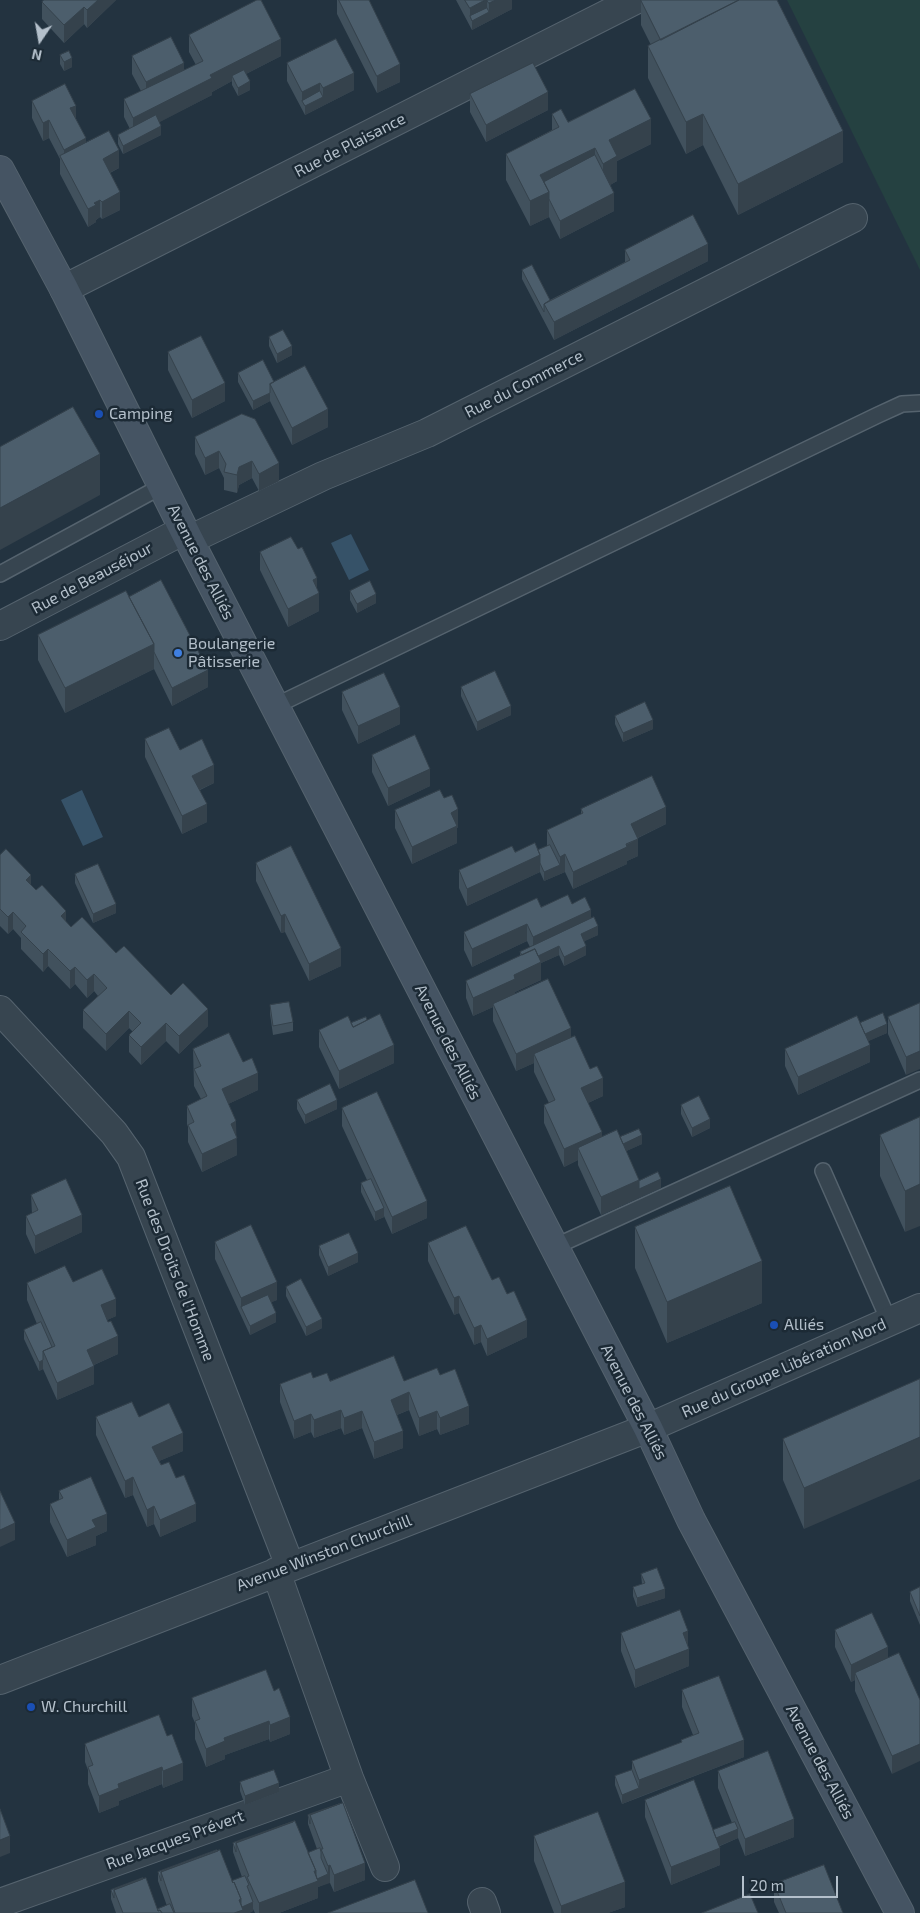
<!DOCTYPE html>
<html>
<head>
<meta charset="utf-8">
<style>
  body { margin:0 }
  #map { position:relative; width:920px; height:1913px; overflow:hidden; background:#233340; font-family:"Exo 2",sans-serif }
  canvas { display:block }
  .north { position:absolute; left:15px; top:15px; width:50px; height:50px; -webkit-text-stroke:4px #1c2a35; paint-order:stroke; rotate:192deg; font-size:14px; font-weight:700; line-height:20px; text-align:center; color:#b4c0cb }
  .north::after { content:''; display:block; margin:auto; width:18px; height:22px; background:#b4c0cb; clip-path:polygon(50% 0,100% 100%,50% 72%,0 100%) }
  .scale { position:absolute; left:742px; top:1876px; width:96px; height:22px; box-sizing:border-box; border:2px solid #b4c0cb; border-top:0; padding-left:6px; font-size:15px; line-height:18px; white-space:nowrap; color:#b4c0cb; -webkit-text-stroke:4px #1c2a35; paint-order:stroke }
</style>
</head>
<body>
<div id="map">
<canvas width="920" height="1913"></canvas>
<div class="north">N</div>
<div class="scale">20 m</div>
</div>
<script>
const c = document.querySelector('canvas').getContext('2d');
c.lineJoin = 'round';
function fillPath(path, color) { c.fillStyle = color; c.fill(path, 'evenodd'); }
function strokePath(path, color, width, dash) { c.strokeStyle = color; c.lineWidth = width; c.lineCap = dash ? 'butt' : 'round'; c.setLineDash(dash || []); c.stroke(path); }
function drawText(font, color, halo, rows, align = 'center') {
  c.font = font + ' "Exo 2",sans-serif'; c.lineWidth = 5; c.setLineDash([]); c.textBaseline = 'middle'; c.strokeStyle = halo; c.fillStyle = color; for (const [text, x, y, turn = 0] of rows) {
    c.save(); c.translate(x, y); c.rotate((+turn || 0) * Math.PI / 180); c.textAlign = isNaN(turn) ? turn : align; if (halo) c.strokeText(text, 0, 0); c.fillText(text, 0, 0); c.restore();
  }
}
fillPath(new Path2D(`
  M787 0H920V270Z`), '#254141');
fillPath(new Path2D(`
  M351 534 369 570 349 580 331 543Z
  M82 790 103 837 83 846 61 800Z`), '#365268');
const lane = new Path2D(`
  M0 574 162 486
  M275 706 878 415 902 404 920 403
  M823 1171 889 1321
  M554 1247 920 1080`);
const street = new Path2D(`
  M64 289 635 0
  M189 540 323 476 427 433 853 218
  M0 626 184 530
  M0 1010 114 1133 131 1157 290 1566
  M276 1572 349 1778 385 1867
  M0 1680 648 1428 920 1308
  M482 1902 486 1913
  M0 1903 349 1778`);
const secondary = new Path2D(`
  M0 170 64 289 189 540 648 1428 691 1520 900 1913`);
strokePath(lane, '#55636e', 18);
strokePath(street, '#55636e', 30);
strokePath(secondary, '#55636e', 30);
strokePath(lane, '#374550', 15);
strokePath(street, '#374550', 28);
strokePath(secondary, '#455463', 28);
fillPath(new Path2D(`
  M116 0 87 28 84 24 64 43 42 19V2Z
  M337 0H369L400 82 377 93 337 14Z
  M456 0H512V9L472 30Z
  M641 0 843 162 738 215 703 145 686 154 648 78V46L651 45 641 25Z
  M189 35 281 56 246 74 250 90 238 96 232 85V81L212 92V95L159 122 161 135 123 154 118 144V135L130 129 124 117V99L141 91 132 74V56L184 70 196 65 189 52Z
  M60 55 72 67 64 71 60 64Z
  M287 63 354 90 305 115 287 81Z
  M470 94 548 110 486 142 470 112Z
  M32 101 76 119 86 143 119 168 110 173 120 210 102 219 100 217 96 220V222L88 227 60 174V159L49 138 43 141 32 118Z
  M552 114 568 122 651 144 617 161V181L610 185 614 211 560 239 549 217 530 226 506 180V154L552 130Z
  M625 250 708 261 554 340 522 279V270L550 300 625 262Z
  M269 337 292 355 277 363 269 346Z
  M168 352 225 401 192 418 168 370Z
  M238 373 274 382 328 427 292 445 270 401 253 410 238 382Z
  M242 414 279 481 259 491 252 478 239 485 237 493 224 490V478L219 468 205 475 195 454V437Z
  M260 552 317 589 319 611 288 627 260 570Z
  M350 591 376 603 357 613 350 600Z
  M129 597 208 687 172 706 154 669 65 713 38 660V635Z
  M461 687 511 715 477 731 461 696Z
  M342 692 400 724 358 744 342 710Z
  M615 716 653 729 623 742 615 724Z
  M145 739 180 750 214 783 200 790 207 822 182 834 145 757Z
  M372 755 430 786 388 806 372 772Z
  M581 809 666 824 638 838V856L627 861V864L573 889 565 872 544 881 540 872 467 906 459 888V870L515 852 538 850 547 846V830L581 814Z
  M395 810 458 827 457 828V843L412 864 395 828Z
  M0 855 31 885 71 927 116 953 171 995 208 1026 179 1054 166 1041 141 1065 129 1052V1035L133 1032 129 1028 106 1051 83 1028V1010L98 996 94 991 87 998 75 984 70 989 48 966 43 972 21 949V938L13 929 8 934 0 926Z
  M256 863 341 966 309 981 285 932 281 933 256 881Z
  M75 874 116 913 93 923 75 883Z
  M572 904 591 918 598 935 584 941 586 955 564 966 559 955 541 963V980L515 992V994L571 1037 603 1096 588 1103 602 1137H620L642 1144 626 1151 639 1181 661 1188 601 1215 578 1165V1160L564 1167 544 1123V1105L549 1103 534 1072V1063L516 1071 493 1021V1007L473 1016 466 998V981L520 956V952L530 947 527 941 472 967 464 950V932L541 907Z
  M920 1003 906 1075 888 1034V1017Z
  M270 1005 293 1022V1031L273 1035 270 1014Z
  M367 1020 394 1063 339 1089 319 1047V1030Z
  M860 1023 887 1033 868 1041 870 1062 798 1095 785 1066V1049Z
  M193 1049 243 1062 258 1090 228 1104 236 1136 237 1155 202 1172 188 1142V1127L187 1124V1106L201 1099 194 1086Z
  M297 1100 337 1109 305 1124 297 1109Z
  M681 1105 710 1128 692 1137 681 1114Z
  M342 1108 427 1218 392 1234 384 1216V1217L375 1221 361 1192V1183L367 1180 342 1126Z
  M920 1117 905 1232 880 1176V1135Z
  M31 1195 82 1232 35 1254 26 1234V1216L32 1214Z
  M635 1227 762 1303 667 1343 635 1268Z
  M215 1242 277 1300 271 1302 276 1322 250 1335 215 1259Z
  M428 1243 492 1280 527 1337 487 1356 481 1342 474 1345 459 1313 454 1315 428 1261Z
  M319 1246 358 1262 328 1276 319 1255Z
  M73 1282 116 1316 107 1320 118 1354 94 1365V1384L57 1400 43 1369 39 1371 24 1339V1330L37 1324 27 1300V1283Z
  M286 1287 322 1328 306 1336 286 1296Z
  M440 1375 469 1424 440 1435 437 1429 419 1436 409 1410 397 1415 403 1448 374 1459 362 1428 344 1435 341 1428 314 1438 311 1432 294 1439 280 1402V1384L313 1378 330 1381H404Z
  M920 1379 804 1529 783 1480V1439Z
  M96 1417H139L183 1451 159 1461 196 1521 160 1537 154 1524 147 1527 133 1495 125 1498 96 1435Z
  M59 1491 107 1531 96 1536V1545L67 1557 50 1522V1504L59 1500Z
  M641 1574 665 1598 637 1607 633 1596V1587L642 1584Z
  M920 1587V1625L910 1601V1592Z
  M835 1630 888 1658 920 1700 892 1774 855 1691V1680L851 1682 835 1647Z
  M621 1633 689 1666 635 1688 621 1651Z
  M266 1670 290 1734 270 1742 269 1739 225 1755V1759L206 1767 195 1739V1723L192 1716V1698Z
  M682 1690 744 1757 622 1804 615 1785V1776L632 1770V1761L681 1743V1740L693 1735 682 1707Z
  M159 1715 183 1780 163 1788 162 1784 119 1801V1805L99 1813 88 1784V1770L85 1762V1744Z
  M718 1771 794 1837 745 1856 738 1838 720 1846V1865L671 1885 645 1817V1800L713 1830 732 1823 718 1788Z
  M240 1782 279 1792 245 1805 240 1791Z
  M339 1804 365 1880 334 1892 330 1883H328L318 1887V1898L279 1913H255L253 1909V1911L249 1913H116L111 1899V1890L158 1909 167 1906 158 1881V1872L232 1881 242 1877 233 1852V1843L308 1853 317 1849 308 1824V1815Z
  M534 1836 625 1907 608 1913H554L534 1861Z
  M774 1884 843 1913H779L774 1902Z`), '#41515d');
fillPath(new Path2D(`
  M98 0H116L87 28V10Z
  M485 0H487V13L489 12V3L496 0H512V9L472 30V21L470 17V8Z
  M84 7V24L64 43V25Z
  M281 39V56L234 80 232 76V81L212 92V95L133 136V118L210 75Z
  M72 58V67L64 71V62Z
  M184 63V80L146 100V82Z
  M400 64V82L377 93V76Z
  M354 73V90L305 115V106L302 101V92L320 83V98L323 97V88Z
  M250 81V90L238 96V88Z
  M548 92V110L486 142V125Z
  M76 106V123L70 108Z
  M703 114V145L686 154V122Z
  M651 119V144L617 161V181L603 189V164L609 140Z
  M49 120V138L43 141V123Z
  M161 126V135L123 154V146Z
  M843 131V162L738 215V184Z
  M86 138V156L64 164V150Z
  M595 148V173L549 196V217L530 226V201L540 175Z
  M119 150V168L103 176V159Z
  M120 192V210L102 219V202Z
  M614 193V211L560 239V221Z
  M100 200V217L96 220V222L88 227V209L94 203Z
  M708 244V261L554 340V322Z
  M292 346V355L277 363V354Z
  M225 383V401L192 418V400Z
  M270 393V401L253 410V401Z
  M328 409V427L292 445V428Z
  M219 451V468L205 475V458Z
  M100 454V495L0 550V508Z
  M252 461V478L239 485 237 493V475L239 467Z
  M279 463V481L259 491V474Z
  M317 578V594L319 593V611L288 627V609L313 580Z
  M376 594V603L357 613V604Z
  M154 644V669L65 713V688Z
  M208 670V687L172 706V688Z
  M511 706V715L477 731V722Z
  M400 707V724L358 744V726Z
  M653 720V729L623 742V733Z
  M214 765V783L192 793V776Z
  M430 769V786L388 806V788Z
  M207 804V822L182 834V816Z
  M666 807V824L631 841V824Z
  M458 809V827L457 828V843L412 864V847L451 813Z
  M638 839V856L627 861V864L573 889V872Z
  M565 854V872L544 881V872L560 865V857Z
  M540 855V872L467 906V889Z
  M31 875V892L26 880Z
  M116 904V913L93 923V914Z
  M591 910V928L533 954V937Z
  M66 911V928L61 916Z
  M13 912V929L8 934V917Z
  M285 914V932L281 933V916Z
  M527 924V941L472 967V949Z
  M598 926V935L581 943V934Z
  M559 946V955L541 963V980L515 992V996L493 1004V1007L473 1016V998L514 975 525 962Z
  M586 946V955L564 966V957Z
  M341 948V966L309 981V964Z
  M48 949V966L43 972V954Z
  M75 967V984L70 989V971Z
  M94 974V991L87 998V980Z
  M208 1009V1026L179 1054V1036Z
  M129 1011V1028L106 1051V1034Z
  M166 1023V1041L141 1065V1047Z
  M887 1024V1033L862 1044V1035Z
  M571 1028V1046L534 1054V1063L516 1071V1054Z
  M394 1045V1063L339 1089V1071Z
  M870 1045V1062L798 1095V1077Z
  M920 1051V1069L906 1075V1057Z
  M258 1073V1090L222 1107V1089Z
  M603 1078V1096L581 1106V1088Z
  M337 1100V1109L305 1124V1115Z
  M710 1119V1128L692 1137V1128Z
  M236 1121 237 1155 202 1172V1154L231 1124Z
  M602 1132V1149L578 1148V1160L564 1167V1149Z
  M642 1135V1144L620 1154V1145Z
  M661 1179V1188L601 1215V1197L639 1180V1189Z
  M920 1184V1226L905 1232V1191Z
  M427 1201V1218L392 1234V1217Z
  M384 1208V1217L375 1221V1212Z
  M82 1215V1232L35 1254V1236Z
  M358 1253V1262L328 1276V1267Z
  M762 1261V1303L667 1343V1302Z
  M277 1282V1300L245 1314 241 1307V1298Z
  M459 1296V1313L454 1315V1298Z
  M116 1299V1316L101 1323V1305Z
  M276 1313V1322L250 1335V1326Z
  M322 1319V1328L306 1336V1327Z
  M527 1320V1337L487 1356V1339Z
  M481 1325V1342L474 1345V1328Z
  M118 1336V1354L87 1368V1350Z
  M43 1360V1369L39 1371V1362Z
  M94 1366V1384L57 1400V1383Z
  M409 1392V1410L391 1417V1400Z
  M469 1406V1424L440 1435V1418Z
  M341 1410V1428L314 1438V1420Z
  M362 1411V1428L344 1435V1418Z
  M437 1411V1429L419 1436V1418Z
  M311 1414V1432L294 1439V1421Z
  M403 1431V1448L374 1459V1442Z
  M183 1433V1451L152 1464V1447Z
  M920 1437V1479L804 1529V1488Z
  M133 1477V1495L125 1498V1481Z
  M196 1504V1521L160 1537V1520Z
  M154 1506V1524L147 1527V1510Z
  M107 1514V1531L96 1536V1545L67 1557V1540L92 1520Z
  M15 1523V1540L0 1547V1530Z
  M665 1589V1598L637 1607V1598Z
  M688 1631V1648L683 1633Z
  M888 1647V1665L855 1673V1680L851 1682V1665Z
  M689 1649V1666L635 1688V1670Z
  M290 1717V1734L270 1742V1725Z
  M269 1721V1739L225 1755V1759L206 1767V1749L224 1738Z
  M744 1740V1757L639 1797V1780Z
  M920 1744V1761L892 1774V1756Z
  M183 1763V1780L163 1788V1771Z
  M162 1767V1784L119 1801V1805L99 1813V1796L118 1784Z
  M279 1783V1792L245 1805V1796Z
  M639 1788V1797L622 1804V1795Z
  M794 1819V1837L745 1856V1839Z
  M738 1829V1838L714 1848V1839Z
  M10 1836V1853L0 1857V1840Z
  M720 1848V1865L671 1885V1867Z
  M365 1863V1880L334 1892V1875Z
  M330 1865V1883L318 1887V1898L279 1913H259V1903L316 1871 328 1874V1866Z
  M625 1882V1907L608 1913H561V1906Z
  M241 1899V1907L253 1902V1911L249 1913H234L239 1900Z`), '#35424c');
const building = new Path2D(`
  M44 0H98L87 10 84 7 64 25 42 2Z
  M257 0H261L281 39 210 75 212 78 133 118 124 99 203 61 189 35Z
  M339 0H369L400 64 377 76Z
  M465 0H485L470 8Z
  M487 0H496L489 3Z
  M641 0H739L661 40Z
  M739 0H777L843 131 738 184 703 114 686 122 648 46Z
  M487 8 489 12 472 21 470 16Z
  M171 37 184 63 146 82 132 56Z
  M336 39 354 73 323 88 320 83 302 92 287 63Z
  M69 51 72 58 64 62 60 55Z
  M533 63 548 92 486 125 470 94Z
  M244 70 250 81 238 88 232 76Z
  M65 84 76 106 70 108 86 138 64 150 49 120 43 123 32 101Z
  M635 89 651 119 609 140 617 156 603 164 595 148 540 175 549 192 530 201 506 154 559 127 552 114 561 109 568 122Z
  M320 91 323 97 305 106 302 101Z
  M156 115 161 126 123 146 118 135Z
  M109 131 119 150 103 159 120 192 102 202 100 200 94 203 96 205 88 209 60 156Z
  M595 155 614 193 560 221 549 199V192L544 182Z
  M693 215 708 244 554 322 544 304 630 260 625 250Z
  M532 265 550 300 544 304V312L522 270Z
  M283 330 292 346 277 354 269 337Z
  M201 336 225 383 192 400 168 352Z
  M263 360 274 382 270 384V393L253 401 238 373Z
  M305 366 328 409 292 428 270 384Z
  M73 407 100 454 0 508V447Z
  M242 414 255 419 279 463 259 474 252 461 239 467 237 475 224 472 226 464 219 451 205 458 195 437Z
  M291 537 298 549 302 547 317 578 313 580 319 593 288 609 260 552Z
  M161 580 208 670 172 688 154 652V644L129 597Z
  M370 581 376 594 357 604 350 591Z
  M126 591 154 644 65 688 38 635Z
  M495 671 511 706 477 722 461 687Z
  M384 673 400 707 358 726 342 692Z
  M645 702 653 720 623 733 615 716Z
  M169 728 180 750 202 739 214 765 192 776 207 804 182 816 145 739Z
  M415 735 430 769 388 788 372 755Z
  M652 776 666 807 631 824 638 839 626 844 627 847 573 872 565 854 560 857 547 830 583 813 581 809Z
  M440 790 444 798 452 795 458 809 451 813 457 826 412 847 395 810Z
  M535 843 540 855 467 889 459 870 512 846 515 852Z
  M550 845 560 865 544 872 540 863V855L538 850Z
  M291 846 341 948 309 964 285 914 281 916 256 863Z
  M6 849 31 875 26 880 36 890 42 885 66 911 61 916 71 927 82 917 116 953 124 946 171 995 183 983 208 1009 179 1036 166 1023 141 1047 129 1035 141 1023 129 1011 106 1034 83 1010 107 988 94 974 87 980 75 967 70 971 48 949 43 954 21 932 26 926 13 912 8 917 0 909V855Z
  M98 864 116 904 93 914 75 874Z
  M568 895 572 904 585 897 591 910 533 937 527 924 472 949 464 932 537 898 541 907Z
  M594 917 598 926 581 934 586 946 564 957 559 946 538 956 535 949 522 955 520 952Z
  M535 949 541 962 514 975 515 979 473 998 466 981Z
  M548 979 571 1028 516 1054 493 1004Z
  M289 1002 293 1022 273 1026 270 1005Z
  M920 1003V1051L906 1057 888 1017Z
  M883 1013 887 1024 865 1034 860 1023Z
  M380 1014 394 1045 339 1071 319 1030 348 1016 353 1027Z
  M857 1016 870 1045 798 1077 785 1049Z
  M366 1017 367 1020 353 1027 351 1023Z
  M229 1033 243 1062 252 1058 258 1073 222 1089 236 1121 231 1124 237 1138 202 1154 188 1125 194 1122 187 1106 207 1096 194 1069 201 1066 193 1049Z
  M575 1036 590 1069 597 1066 603 1078 581 1088 602 1132 564 1149 544 1105 555 1100 534 1054Z
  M330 1084 337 1100 305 1115 297 1100Z
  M377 1092 427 1201 392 1217 342 1108Z
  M699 1096 710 1119 692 1128 681 1105Z
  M920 1117V1184L905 1191 880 1135Z
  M639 1129 642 1135 623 1144 620 1137Z
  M617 1130 639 1180 601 1197 578 1148Z
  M658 1172 661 1179 639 1189V1181Z
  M66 1179 82 1215 35 1236 26 1216 38 1210 31 1195Z
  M371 1179 384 1208 375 1212 361 1183Z
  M730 1186 762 1261 667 1302 635 1227Z
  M251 1225 277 1282 241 1298 215 1242Z
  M466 1226 492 1280 499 1277 507 1294 514 1291 527 1320 487 1339 481 1325 474 1328 459 1296 454 1298 428 1243Z
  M349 1233 358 1253 328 1267 319 1246Z
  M65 1266 73 1282 102 1269 116 1299 101 1305 108 1322 111 1321 118 1336 87 1350 94 1366 57 1383 43 1351 55 1346 27 1283Z
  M301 1279 322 1319 306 1327 286 1287Z
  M268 1295 276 1313 250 1326 241 1307Z
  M41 1322 52 1347 43 1351V1360L39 1362 24 1330Z
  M394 1356 404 1381 437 1368 440 1375 455 1369 469 1406 440 1418 437 1411 419 1418 409 1392 391 1400 403 1431 374 1442 362 1411 344 1418 341 1410 314 1420 311 1414 294 1421 280 1384 311 1372 313 1378 327 1373 330 1381Z
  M920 1379V1437L804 1488 783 1439Z
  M132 1402 139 1417 169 1403 183 1433 152 1447 161 1465 169 1462 176 1478 184 1475 196 1504 160 1520 154 1506 147 1510 133 1477 125 1481 96 1417Z
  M91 1477 107 1514 92 1520 96 1527 67 1540 50 1504 63 1498 59 1491Z
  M0 1491 15 1523 0 1530Z
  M657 1568 665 1589 637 1598 633 1587 645 1583 641 1574Z
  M920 1587V1616L910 1592Z
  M680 1610 688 1631 683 1633 689 1649 635 1670 621 1633Z
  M872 1613 888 1647 851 1665 835 1630Z
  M899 1653 920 1700V1744L892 1756 855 1673Z
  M266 1670 274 1691 279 1688 290 1717 270 1725 269 1721 224 1738 225 1741 206 1749 195 1721 200 1719 192 1698Z
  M719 1676 744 1740 639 1780 632 1761 682 1742 681 1740 699 1733 682 1690Z
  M159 1715 167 1736 172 1734 183 1763 163 1771 162 1767 118 1784 119 1788 99 1796 88 1767 93 1765 85 1744Z
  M768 1751 794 1819 745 1839 718 1771Z
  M274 1770 279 1783 245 1796 240 1782Z
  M632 1770 639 1788 622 1795 615 1776Z
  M694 1780 720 1848 671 1867 645 1800Z
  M343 1803 365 1863 334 1875 330 1865 328 1866 321 1849H323L310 1815Z
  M339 1804 310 1815V1824L308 1815Z
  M0 1809 10 1836 0 1840Z
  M598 1812 625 1882 561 1906 534 1836Z
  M295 1821 316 1871H314L318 1881 259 1903 247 1877 249 1876 236 1843Z
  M292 1822H293L236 1843V1852L233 1843Z
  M735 1822 738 1829 716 1838 713 1830Z
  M320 1848 321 1852V1858L328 1874 317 1879 316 1875V1871L308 1853Z
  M217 1850 218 1851 161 1872V1881L158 1872Z
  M220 1850 233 1883 234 1882 241 1899 239 1900 243 1910 234 1913H175L161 1872Z
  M824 1865 843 1913H786L774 1884Z
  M245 1876 249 1885 247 1886 253 1902 242 1907 241 1904V1899L234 1882 233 1883 232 1881Z
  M143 1878V1879L114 1890V1898L111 1890Z
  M146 1878 158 1911 160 1910 162 1913H123L114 1890Z
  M415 1880 428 1913H328Z
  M750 1894 758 1913H702Z
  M170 1904 174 1913H162L160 1910 158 1911V1909Z`);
fillPath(building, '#4c5e6c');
strokePath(building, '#35424c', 1);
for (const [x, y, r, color] of [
  [99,414,5,"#1a4fb4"],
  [178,653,5,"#3f7fe0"],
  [774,1325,5,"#1a4fb4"],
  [31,1707,5,"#1a4fb4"]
]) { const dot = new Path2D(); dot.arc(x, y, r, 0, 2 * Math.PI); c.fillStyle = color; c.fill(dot); strokePath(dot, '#1c2a35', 2); }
drawText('16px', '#b4c0cb', '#1c2a35', [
  ["Rue de Plaisance",350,145,-27],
  ["Rue du Commerce",524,384,-27],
  ["Avenue des Alliés",201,562,63],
  ["Rue de Beauséjour",92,578,-28],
  ["Avenue des Alliés",448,1042,63],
  ["Rue des Droits de l'Homme",175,1270,69],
  ["Rue du Groupe Libération Nord",784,1368,-24],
  ["Avenue des Alliés",634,1402,63],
  ["Avenue Winston Churchill",324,1553,-21],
  ["Avenue des Alliés",820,1762,62],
  ["Rue Jacques Prévert",175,1840,-20]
]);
drawText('16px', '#b4c0cb', '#1c2a35', [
  ["Camping",109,414],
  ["Boulangerie",188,644],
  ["Pâtisserie",188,662],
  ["Alliés",784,1325],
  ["W. Churchill",41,1707]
], 'left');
</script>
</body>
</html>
